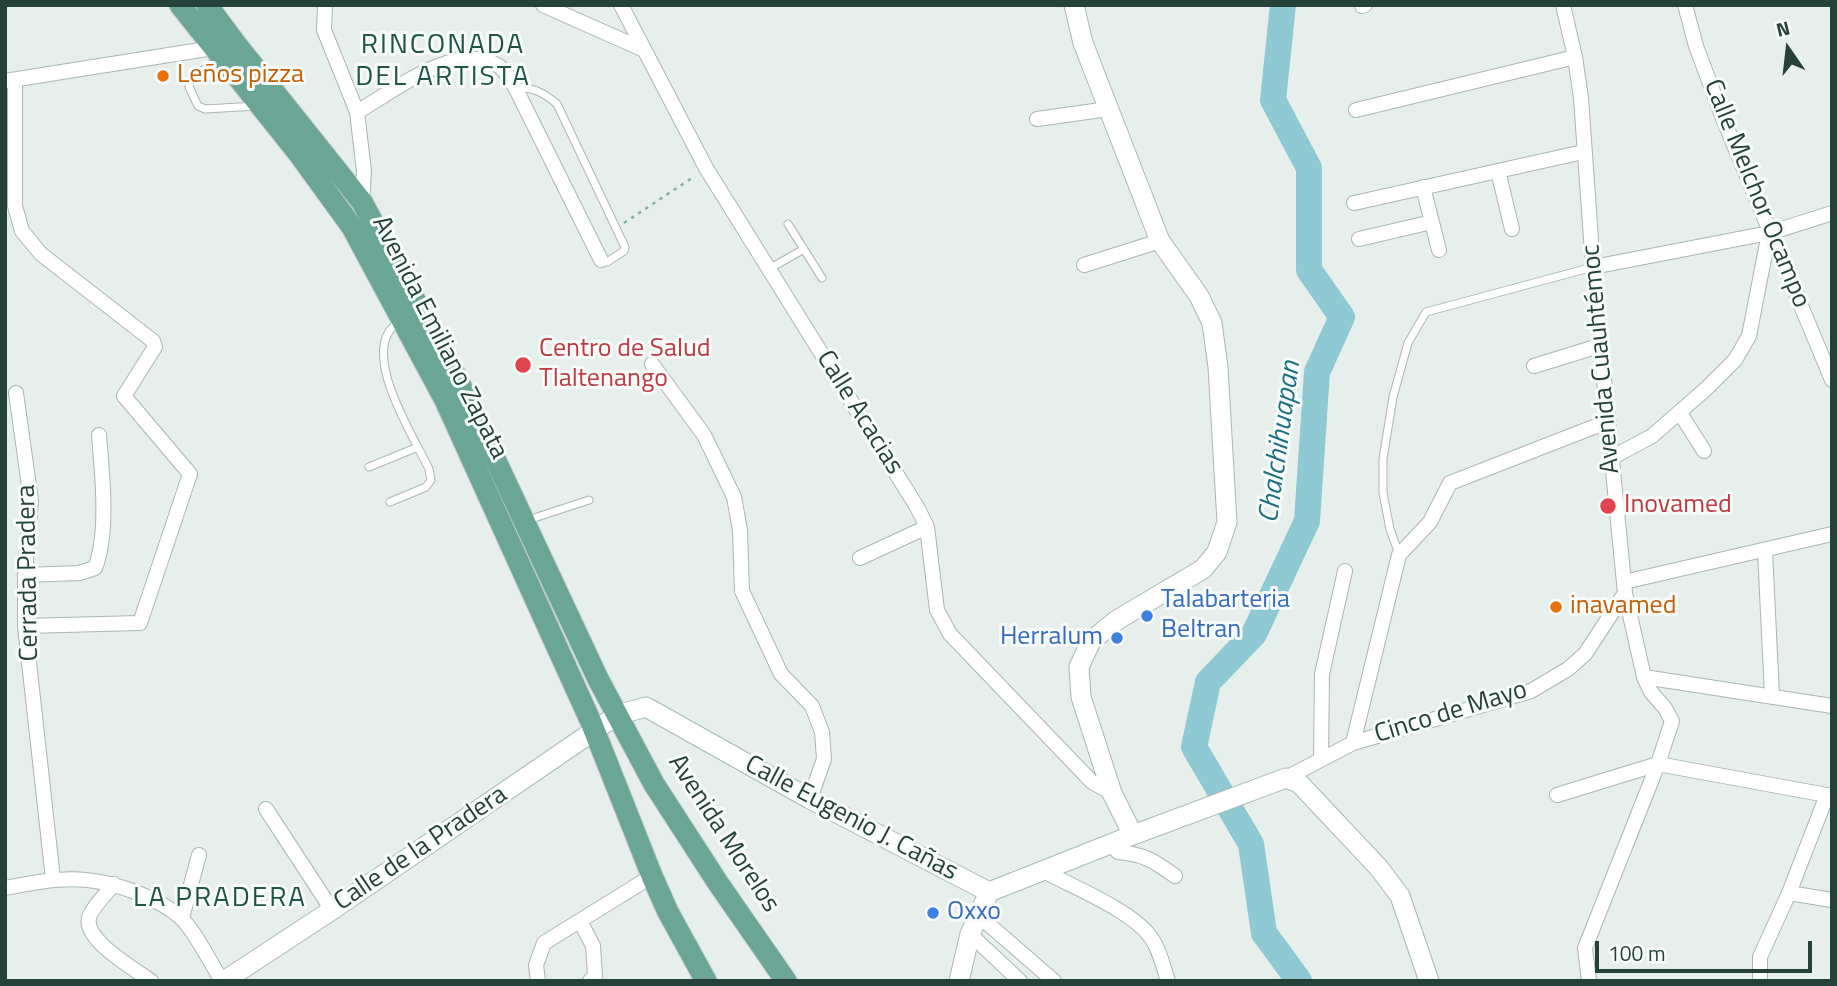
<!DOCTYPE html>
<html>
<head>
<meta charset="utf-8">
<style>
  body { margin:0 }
  #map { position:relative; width:1837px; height:986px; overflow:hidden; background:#e6efeb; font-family:"Titillium Web",sans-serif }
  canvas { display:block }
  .frame { position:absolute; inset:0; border:7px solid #24423a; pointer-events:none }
  .north { position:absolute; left:1753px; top:14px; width:70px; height:70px; -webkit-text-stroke:5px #f7fbf9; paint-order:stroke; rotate:346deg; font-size:19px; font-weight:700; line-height:28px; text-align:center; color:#24423a }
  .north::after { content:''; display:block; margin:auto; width:24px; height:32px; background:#24423a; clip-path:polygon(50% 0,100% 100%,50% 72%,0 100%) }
  .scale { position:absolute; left:1595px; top:941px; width:217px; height:32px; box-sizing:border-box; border:4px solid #24423a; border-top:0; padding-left:9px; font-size:21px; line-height:24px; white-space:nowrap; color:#24423a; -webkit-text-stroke:5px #f7fbf9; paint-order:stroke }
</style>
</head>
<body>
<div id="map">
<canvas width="1837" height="986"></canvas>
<div class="frame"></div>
<div class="north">N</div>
<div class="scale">100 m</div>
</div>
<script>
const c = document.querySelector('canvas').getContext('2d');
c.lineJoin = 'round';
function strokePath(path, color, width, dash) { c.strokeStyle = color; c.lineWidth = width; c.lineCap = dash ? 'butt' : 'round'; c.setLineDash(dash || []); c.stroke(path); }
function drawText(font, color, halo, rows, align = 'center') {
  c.font = font + ' "Titillium Web",sans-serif'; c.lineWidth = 6; c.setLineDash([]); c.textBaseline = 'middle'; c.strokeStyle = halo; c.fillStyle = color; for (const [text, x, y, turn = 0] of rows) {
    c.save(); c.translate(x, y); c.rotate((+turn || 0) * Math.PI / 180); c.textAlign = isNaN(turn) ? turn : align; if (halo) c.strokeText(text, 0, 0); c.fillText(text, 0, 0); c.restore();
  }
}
strokePath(new Path2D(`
  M1283 5 1273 100 1309 168V270L1342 317 1317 372 1307 521 1254 634 1208 682 1194 747 1251 844 1264 933 1299 981`), '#8ec9d4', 26);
const lane = new Path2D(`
  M220 58 191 79 189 87 198 106 205 109 257 106
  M516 87C534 88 543 92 557 104L625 247 624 251 607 262 601 260
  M788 224 822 278
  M769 269 804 249
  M369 467 418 447
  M390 502 426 487 431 480 429 469C414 437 356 348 399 322
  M528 520 589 500
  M1399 554 1390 529 1383 493V459L1393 397 1408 343 1426 312 1593 267`);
const street = new Path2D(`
  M325 5 324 30 357 112 364 171 362 203
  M543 5 642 49
  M621 5 706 168 917 507 927 527 937 610 950 634 1092 782 1112 793
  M1563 5 1575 57 1581 98 1593 267 1625 593 1644 677 1651 692 1665 708 1672 721 1658 764 1585 948 1589 981
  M1685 5 1696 46 1724 121 1832 380
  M1362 6 1365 5
  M15 80V206L22 231 41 254 153 341 155 347 124 396 190 474 140 623 25 626
  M5 81 213 48
  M1356 110 1575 57
  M357 112C394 91 456 40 499 66 505 70 511 81 515 87L601 260
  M1037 119 1108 109
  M1498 171 1512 229
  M1423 187 1439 250
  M1354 203 1583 152
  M1359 239 1432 222
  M1084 265 1160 241
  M1593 267 1769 233 1832 213
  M652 364 704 435 734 497 740 530 742 591 781 674 812 706 822 732 824 759 810 799
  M1534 366 1602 345
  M16 393 31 500 25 575V626L53 879
  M1680 413 1704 451
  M1611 458 1652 436 1707 388 1735 360 1749 336 1769 233
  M1765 551 1772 696
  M860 558 927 527
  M25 575 79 573 95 568C109 533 102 473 99 435
  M1624 582 1832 534
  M1644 677 1832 706
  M1353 743 1399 555 1430 522 1450 483 1609 421
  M1321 758 1322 674 1345 571
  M1286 778 1353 743 1531 691 1568 669 1585 654 1625 593
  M1557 795 1658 764 1832 796
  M266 809 332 910
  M1111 844 1118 852C1144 854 1154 861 1175 876
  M1044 871C1073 887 1130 910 1149 935 1159 947 1163 966 1168 981
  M114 884C107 893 95 904 90 915 79 938 135 969 151 981
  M5 888C58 878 86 873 138 893 153 899 168 906 180 917 194 929 211 964 222 981
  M1789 893 1832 900
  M979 916 1054 981
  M182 918 199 855
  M580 921 593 946 595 976 590 981
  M970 934 1020 981
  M538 981 536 965 544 943 652 876
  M1760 981V957L1789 893 1827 795`);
const secondary = new Path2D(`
  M1074 5 1083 43 1160 241 1199 296 1212 323 1218 367 1227 522 1217 552 1203 569 1117 620 1091 641 1079 667 1081 697 1112 793 1133 835
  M224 981 332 910 617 715 646 707 810 799 989 892 1133 835 1286 778 1299 783 1379 868 1400 896 1429 981
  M959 981 970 934 989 892`);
const primary = new Path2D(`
  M180 5 299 154 352 227 445 400 591 722 652 876 668 912 706 981
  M207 5 236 44 362 202 457 378 598 679 654 784 718 883 786 981`);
strokePath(lane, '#a8b8b2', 9);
strokePath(street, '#a8b8b2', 16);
strokePath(secondary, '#a4bbb3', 21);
strokePath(primary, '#c2cac8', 23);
strokePath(new Path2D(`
  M624 223 695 176`), '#86b3a5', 2.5, [3.5, 5]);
strokePath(lane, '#fff', 7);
strokePath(street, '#fff', 14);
strokePath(secondary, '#fff', 19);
strokePath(primary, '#6aa596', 21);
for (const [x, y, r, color] of [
  [163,76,7,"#e8710a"],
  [523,365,9,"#e0444e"],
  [1608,506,9,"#e0444e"],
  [1556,607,7,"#e8710a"],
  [1147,616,7,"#3f7fe0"],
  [1117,638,7,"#3f7fe0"],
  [933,913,7,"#3f7fe0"]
]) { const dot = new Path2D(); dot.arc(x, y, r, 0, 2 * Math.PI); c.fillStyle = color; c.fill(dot); strokePath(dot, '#f7fbf9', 2.5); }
drawText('26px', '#c56008', '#f7fbf9', [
  ["Leños pizza",177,76],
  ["inavamed",1570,607]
], 'left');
drawText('26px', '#24423a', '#f7fbf9', [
  ["Calle Melchor Ocampo",1756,194,68],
  ["Avenida Emiliano Zapata",439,338,63],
  ["Avenida Cuauhtémoc",1602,359,-95],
  ["Calle Acacias",859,413,58],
  ["Cerrada Pradera",29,573,-91],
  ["Cinco de Mayo",1451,713,-17],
  ["Calle Eugenio J. Cañas",851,819,28],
  ["Avenida Morelos",723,834,57],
  ["Calle de la Pradera",421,849,-34]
]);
drawText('26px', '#be3a42', '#f7fbf9', [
  ["Centro de Salud",539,350],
  ["Tlaltenango",539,380],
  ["Inovamed",1624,506]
], 'left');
drawText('26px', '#366cbe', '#f7fbf9', [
  ["Talabarteria",1161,601],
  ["Beltran",1161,631],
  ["Herralum",1103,638,"right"],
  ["Oxxo",947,913]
], 'left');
c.letterSpacing = '2px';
drawText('28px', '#1f5548', '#f7fbf9', [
  ["RINCONADA",443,46],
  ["DEL ARTISTA",443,78],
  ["LA PRADERA",220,899]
]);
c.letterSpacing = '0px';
drawText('italic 28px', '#1c6f80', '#f7fbf9', [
  ["Chalchihuapan",1281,442,-82]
]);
</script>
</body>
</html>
